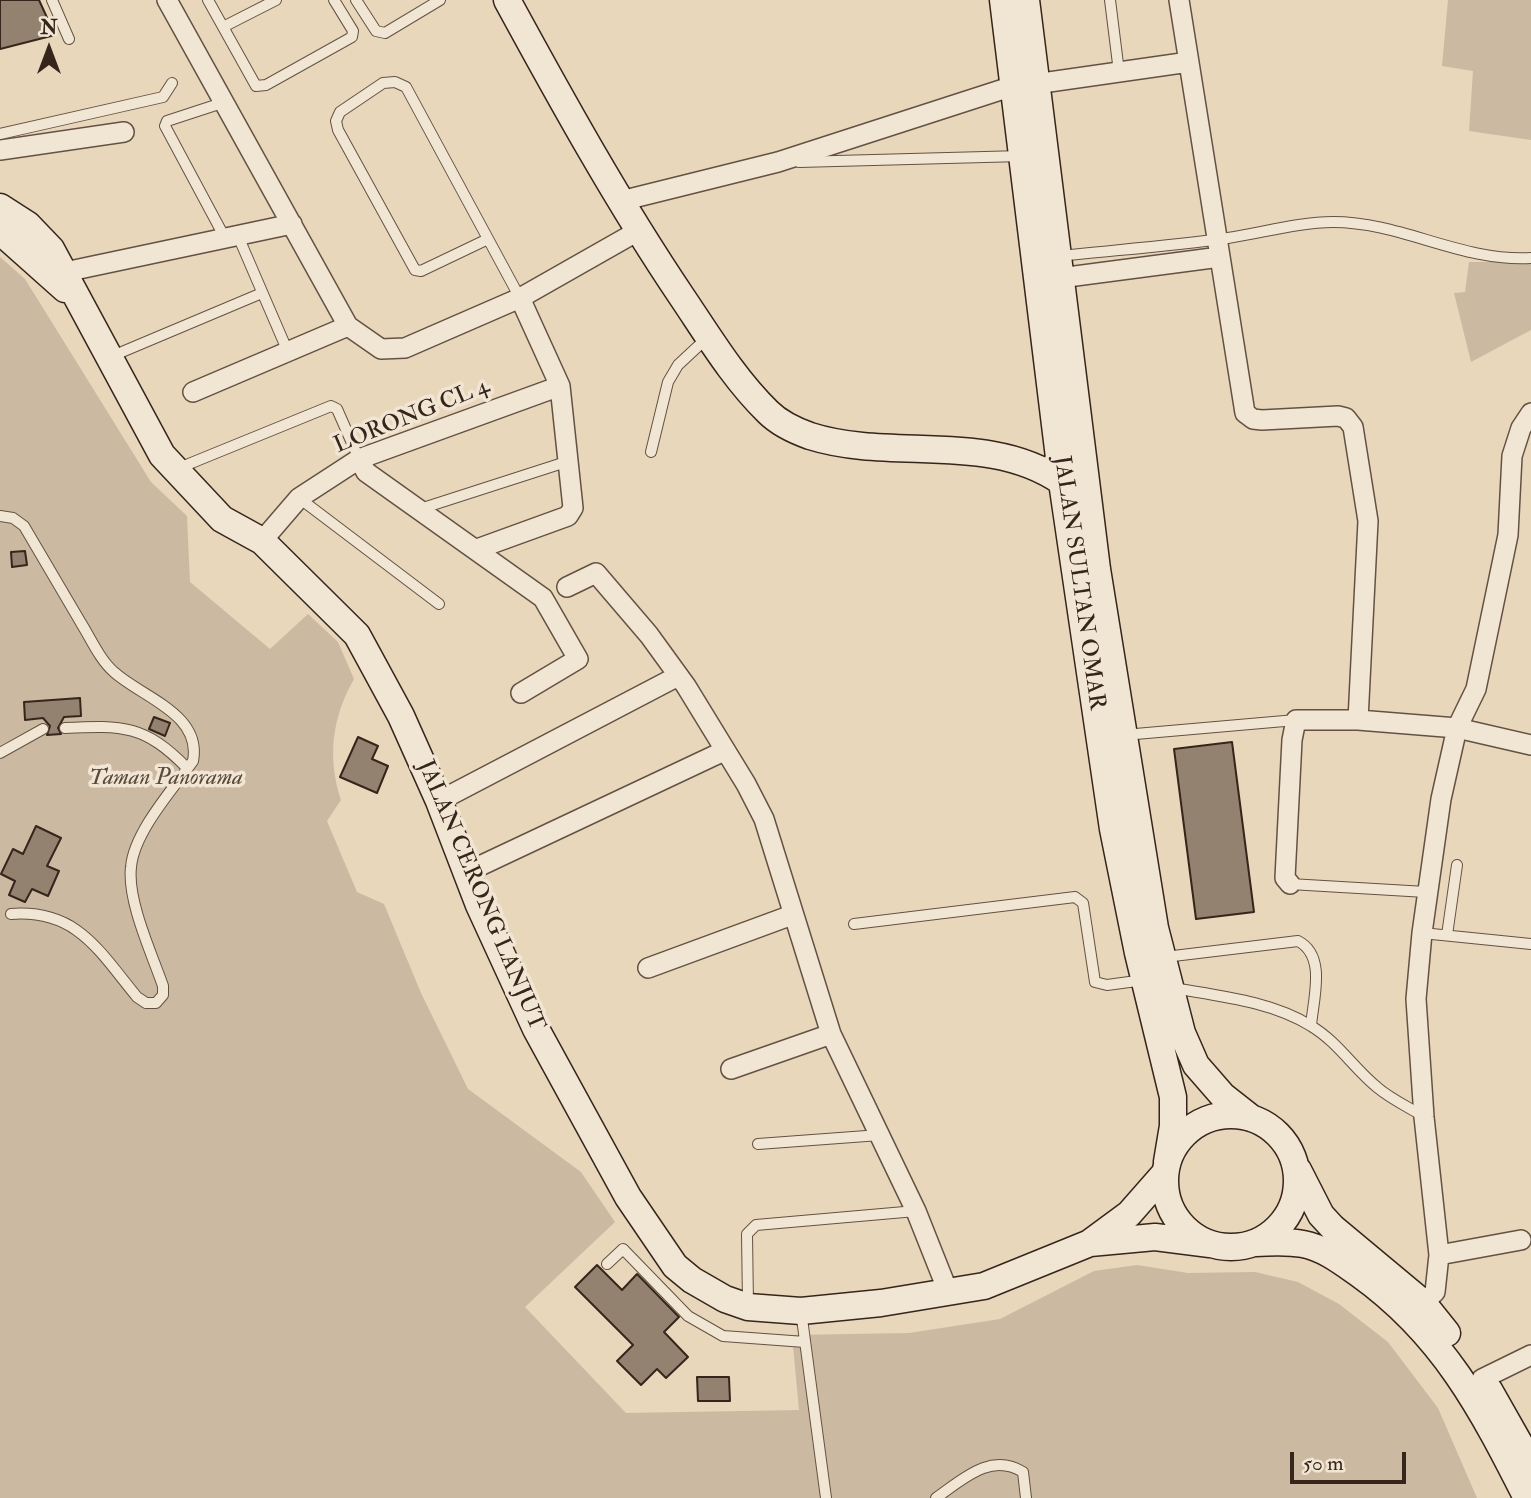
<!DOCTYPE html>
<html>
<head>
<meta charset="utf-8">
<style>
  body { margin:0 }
  #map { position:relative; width:1531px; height:1498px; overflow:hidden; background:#e9d7bc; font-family:"IM FELL Double Pica",serif }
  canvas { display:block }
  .north { position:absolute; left:14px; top:14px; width:70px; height:70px; -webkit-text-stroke:5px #f1e5d3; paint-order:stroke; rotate:0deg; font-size:19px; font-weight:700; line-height:28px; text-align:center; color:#36251b }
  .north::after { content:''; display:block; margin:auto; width:24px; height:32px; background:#36251b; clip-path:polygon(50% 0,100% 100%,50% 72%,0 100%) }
  .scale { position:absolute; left:1290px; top:1452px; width:116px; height:32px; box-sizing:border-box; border:4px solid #36251b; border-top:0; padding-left:9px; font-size:21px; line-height:24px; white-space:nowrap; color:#36251b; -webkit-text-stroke:5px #f1e5d3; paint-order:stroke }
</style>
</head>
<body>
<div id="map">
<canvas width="1531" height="1498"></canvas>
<div class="north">N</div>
<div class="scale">50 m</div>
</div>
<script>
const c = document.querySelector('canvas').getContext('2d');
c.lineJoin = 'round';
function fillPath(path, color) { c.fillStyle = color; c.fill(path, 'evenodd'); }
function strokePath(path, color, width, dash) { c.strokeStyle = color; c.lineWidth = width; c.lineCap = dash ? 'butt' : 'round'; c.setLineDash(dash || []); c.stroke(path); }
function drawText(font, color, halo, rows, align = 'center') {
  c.font = font + ' "IM FELL Double Pica",serif'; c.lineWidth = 7; c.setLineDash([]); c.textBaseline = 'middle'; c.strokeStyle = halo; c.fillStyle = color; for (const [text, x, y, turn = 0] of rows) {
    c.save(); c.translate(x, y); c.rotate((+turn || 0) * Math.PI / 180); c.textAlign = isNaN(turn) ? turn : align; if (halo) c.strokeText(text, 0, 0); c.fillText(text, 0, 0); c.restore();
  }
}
fillPath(new Path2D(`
  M1448 0H1531V140L1469 131 1473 71 1442 66Z
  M0 257 25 279 151 482 187 516 190 582 270 649 308 614 338 642 354 679C332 717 327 758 341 800L327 821 357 892 384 904 421 993 468 1089 581 1172 615 1222 525 1307 626 1413 799 1410 792 1335 909 1333 1000 1319 1094 1271 1137 1265 1188 1273 1255 1272 1298 1282 1339 1304 1388 1342 1438 1408 1477 1498H0Z
  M1469 262H1531V330L1471 362 1454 293 1465 292Z`), '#cbb9a1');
const building = new Path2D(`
  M0 0H39L55 35 0 49Z
  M25 551 27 565 12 567 11 552Z
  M80 698 81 716 64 717 58 728 61 734 47 735 50 726 43 718 25 720 24 702Z
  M154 717 170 723 165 736 149 729Z
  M358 737 378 746 372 759 388 766 377 793 340 777Z
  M1232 742 1254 912 1196 919 1174 749Z
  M36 826 61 838 47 866 59 871 48 896 32 889 25 902 9 895 15 881 1 874 13 849 23 854Z
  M597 1265 622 1290 637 1274 679 1317 664 1332 688 1357 666 1378 657 1369 641 1385 617 1361 633 1345 575 1287Z
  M697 1377H729L730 1401H698Z`);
fillPath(building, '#93826f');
strokePath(building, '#36251b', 2);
const lane = new Path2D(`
  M52 0 69 39
  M208 0 256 86 266 85 352 37 353 31 334 0
  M356 0 376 31 385 33 440 0
  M1110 0 1119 72
  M223 27 276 0
  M222 103 167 121 165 126 225 238
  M0 134 163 97 172 83
  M799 162 1022 156
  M238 236 288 352
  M488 239 421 271 415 270 338 130 336 121 340 112 383 83 395 82 406 87 520 298
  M1059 256C1115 250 1172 246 1228 238 1262 233 1299 222 1333 222 1402 222 1461 262 1531 258
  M110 357 262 293
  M651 452 668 382 678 365 708 337
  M179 468 331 406 337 409 359 459
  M299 498 439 604
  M420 509 569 461
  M0 516 13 518 24 526C43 558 62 591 81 623 91 639 100 660 114 672 143 698 202 714 193 761 173 789 134 832 131 867 127 901 152 954 163 986V995L156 1003H146L137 997C99 951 77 909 11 914
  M65 728C123 725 145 725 187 768
  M1124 735 1296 720
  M0 753 43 729
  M1290 884 1426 892
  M854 924 1075 897 1083 903 1095 982 1107 985 1144 980
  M1422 933 1531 944
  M1447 935 1457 865
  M1165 957 1298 941C1327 956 1313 999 1311 1026
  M1173 988C1218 996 1271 1001 1311 1026 1338 1042 1354 1069 1378 1088 1391 1099 1408 1107 1423 1116
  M758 1144 880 1135
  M607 1264 623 1249 688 1316 723 1336 805 1342
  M748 1304 747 1234 756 1225 916 1211
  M801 1311 826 1498
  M936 1498C963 1479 991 1452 1023 1472L1026 1498`);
const street = new Path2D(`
  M167 0 348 326 193 392
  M1179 0 1245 413 1253 419 1262 420 1338 416 1346 418 1353 427 1368 521 1358 720
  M1035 84 1189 62
  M0 150 124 132
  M621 201 778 162 1013 86
  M65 272 292 224
  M1060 278 1220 257
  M348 326 381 349 405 348 520 298 638 231
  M359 459 366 472 543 598 578 659 521 693
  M262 541 299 498 359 459 560 386
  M477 549 568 516 573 508 560 386 520 298
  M567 587 596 573 649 635 686 686 746 784 764 819 831 1034 916 1211 949 1294
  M439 801 678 676
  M467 872 724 751
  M1290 884 1285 878 1292 740 1296 720H1358L1457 728 1531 745
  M648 968 792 915
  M731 1069 831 1034
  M1439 1255 1521 1240
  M1423 1303 1435 1292 1439 1255 1424 1117 1416 999 1422 933 1441 799 1457 728 1476 689 1508 535 1512 456 1521 428 1531 413
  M1482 1379 1531 1355`);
const secondary = new Path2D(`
  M507 0C562 101 618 202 682 297 709 337 734 379 768 412 779 423 796 431 810 436 892 462 989 431 1062 482
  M1003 0 1062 482 1113 829 1138 953 1173 1097V1126L1167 1162
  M1026 0 1097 569 1155 928 1182 1033 1196 1065 1223 1096 1251 1118
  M0 207 28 225 51 249 162 455 222 519 262 541 357 635 401 716 439 801 479 905 536 1029 628 1197 675 1266 692 1280 725 1299 748 1307 801 1311 881 1303 984 1286 1090 1243 1155 1237 1210 1244
  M0 231 65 289
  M1165 1181a66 66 0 1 1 132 0a66 66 0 1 1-132 0Z
  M1298 1170 1321 1215 1333 1228 1423 1303 1447 1333
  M1091 1242 1129 1214 1165 1173
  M1255 1243C1271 1242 1287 1241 1303 1244 1324 1248 1342 1262 1359 1274 1443 1334 1482 1409 1527 1498
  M1489 1390 1531 1464`);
strokePath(lane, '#635243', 12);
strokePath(street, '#635243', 22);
strokePath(secondary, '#36251b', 29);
strokePath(lane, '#f1e5d3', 10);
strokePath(street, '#f1e5d3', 19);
strokePath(secondary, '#f1e5d3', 26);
drawText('23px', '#36251b', '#f1e5d3', [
  ["LORONG CL 4",412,417,-22],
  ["JALAN SULTAN OMAR",1078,583,82],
  ["JALAN CERONG LANJUT",480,896,67]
]);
drawText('italic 23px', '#5b4a3c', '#f1e5d3', [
  ["Taman Panorama",166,779]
]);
</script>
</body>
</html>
